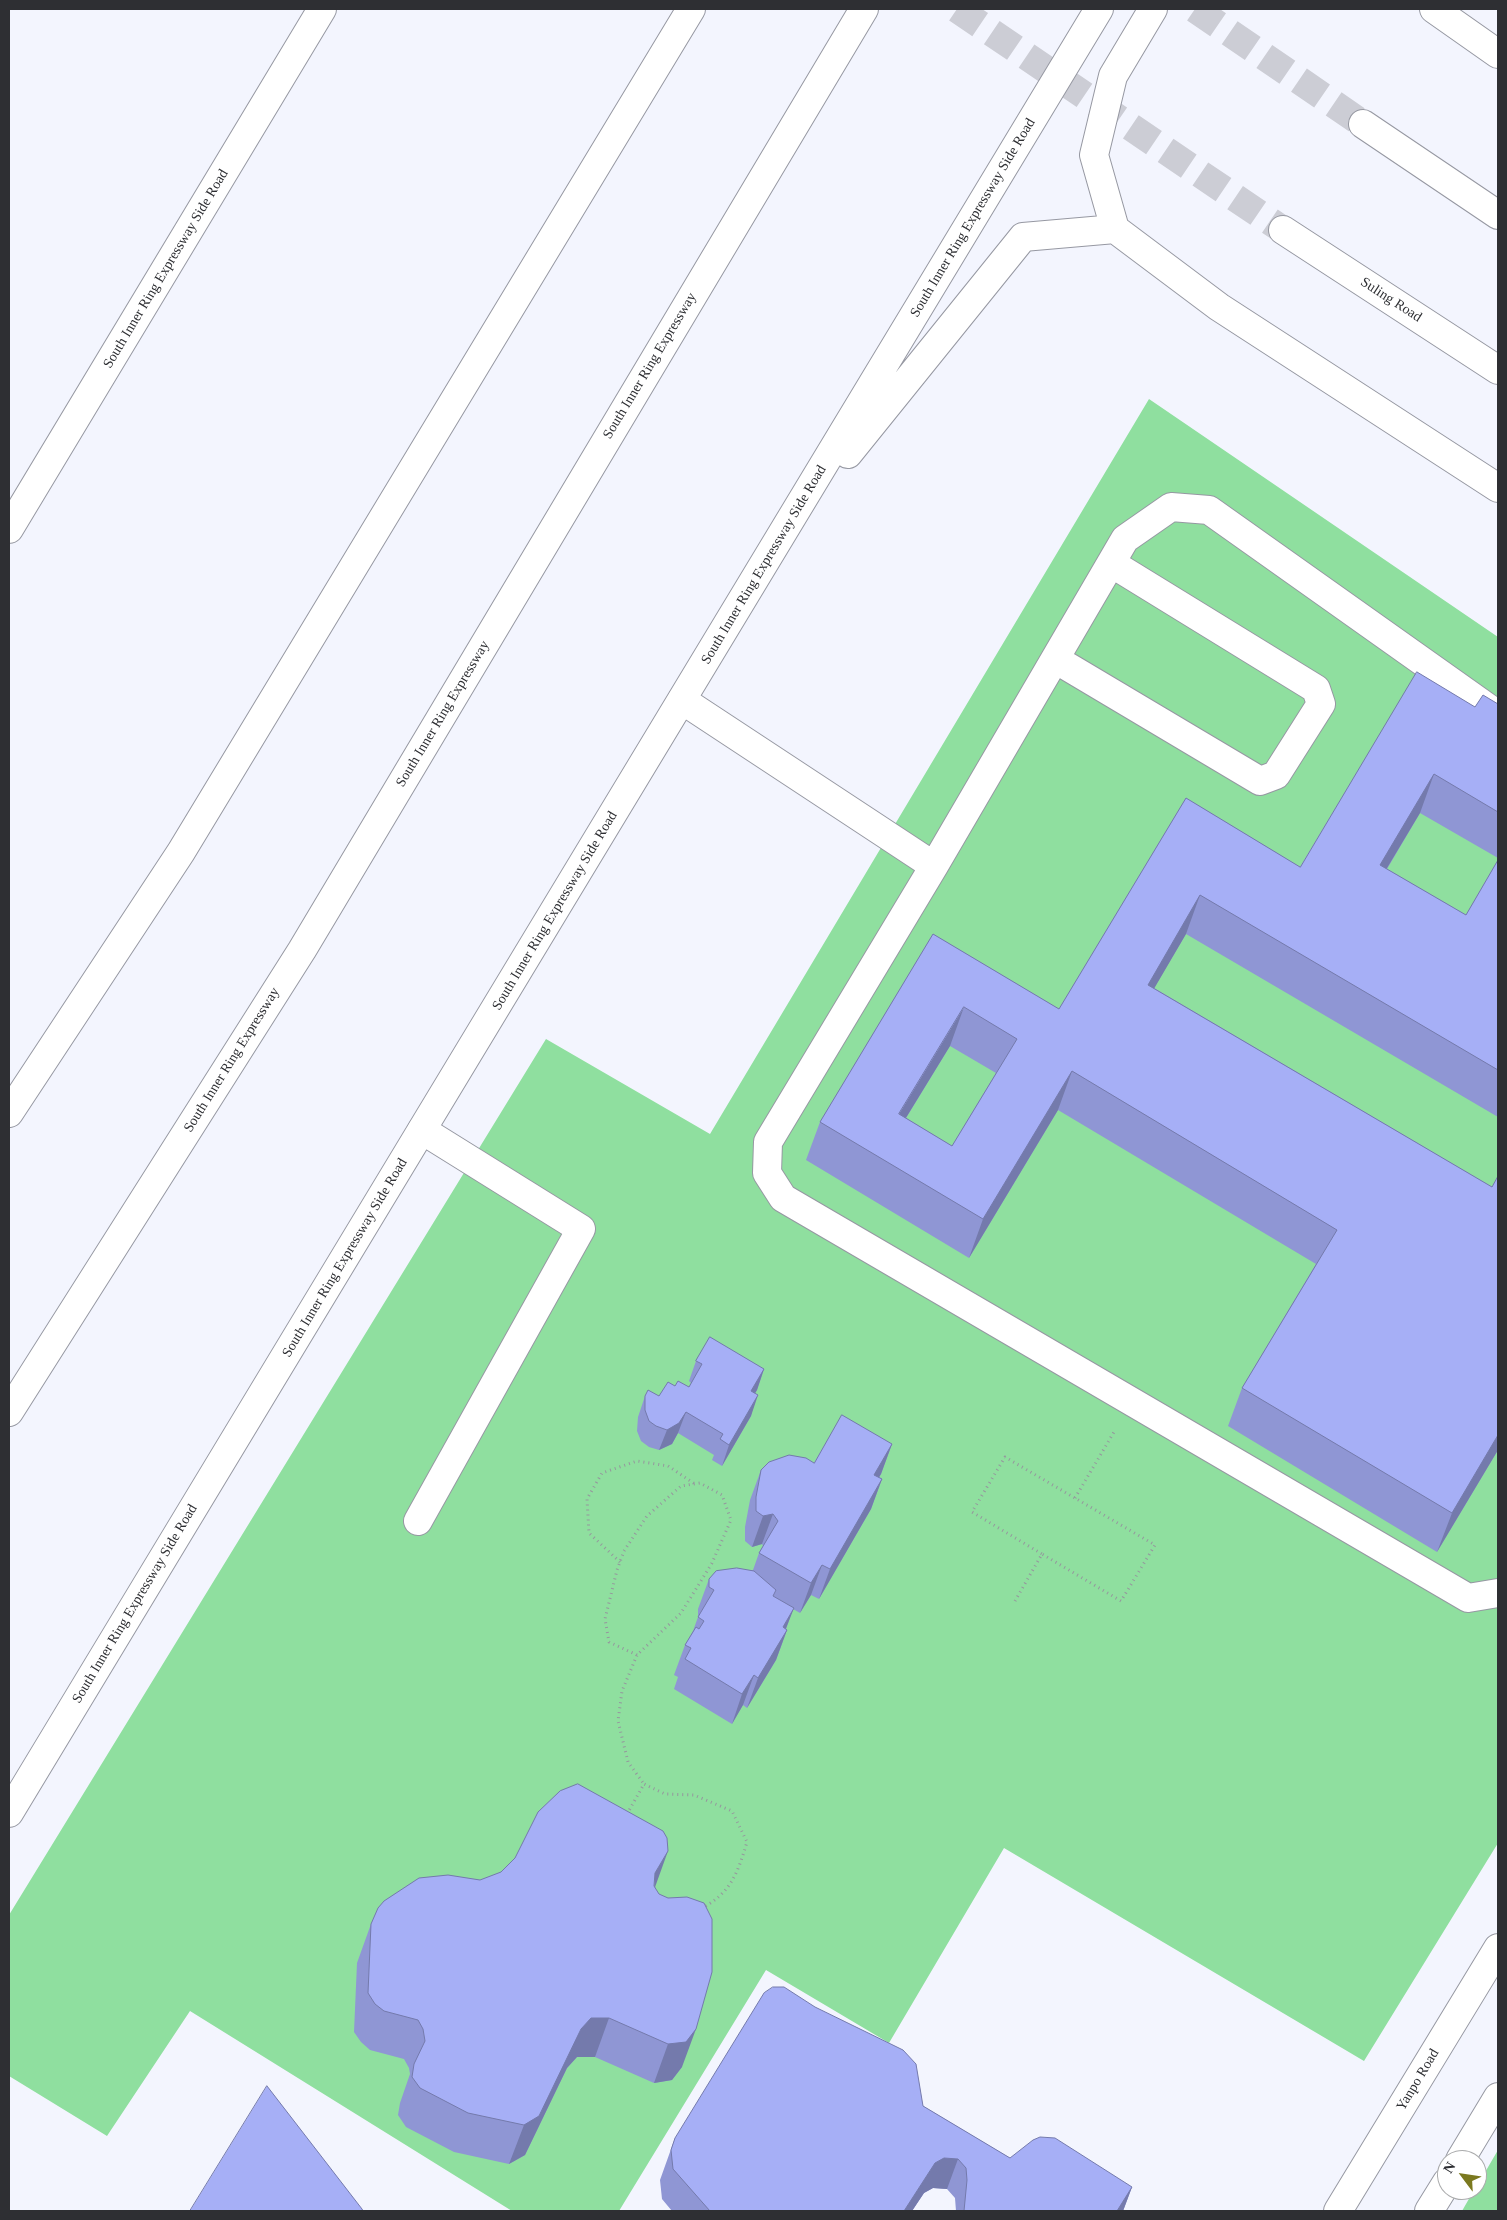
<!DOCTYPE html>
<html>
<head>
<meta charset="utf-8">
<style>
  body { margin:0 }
  #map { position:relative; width:1507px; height:2220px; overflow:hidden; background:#f3f5fe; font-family:Georgia,serif }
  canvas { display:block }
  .frame { position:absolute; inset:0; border:10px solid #2e2f33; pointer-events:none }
  .north { position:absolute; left:1437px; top:2150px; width:50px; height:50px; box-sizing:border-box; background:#fff; border:1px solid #abacad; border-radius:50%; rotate:301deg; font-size:14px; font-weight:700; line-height:20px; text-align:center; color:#2e2f33 }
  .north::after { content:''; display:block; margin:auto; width:18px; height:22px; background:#7b791f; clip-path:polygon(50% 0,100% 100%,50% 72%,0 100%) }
</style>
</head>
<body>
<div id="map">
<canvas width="1507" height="2220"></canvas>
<div class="frame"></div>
<div class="north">N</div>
</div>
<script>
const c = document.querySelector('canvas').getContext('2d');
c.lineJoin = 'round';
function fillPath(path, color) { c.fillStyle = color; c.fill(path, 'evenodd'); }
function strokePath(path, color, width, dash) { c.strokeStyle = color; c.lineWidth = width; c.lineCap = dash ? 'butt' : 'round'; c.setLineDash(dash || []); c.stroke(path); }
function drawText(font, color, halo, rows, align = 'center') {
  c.font = font + ' Georgia,serif'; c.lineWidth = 4; c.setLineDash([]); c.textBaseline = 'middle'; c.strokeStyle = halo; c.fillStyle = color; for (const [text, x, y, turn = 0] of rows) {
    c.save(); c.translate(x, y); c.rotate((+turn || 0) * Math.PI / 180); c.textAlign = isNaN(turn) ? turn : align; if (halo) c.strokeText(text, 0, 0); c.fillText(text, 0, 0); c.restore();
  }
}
fillPath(new Path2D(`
  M1149 399 1498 637V1843L1364 2061 1004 1848 889 2043 766 1970 619 2211H512L190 2011 107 2136 9 2076V1915L546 1039 710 1134Z
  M1498 2150V2211H1462L1474 2190H1477V2186Z`), '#8fdf9f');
strokePath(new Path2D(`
  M957 9 1283 230
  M1195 9 1363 124`), '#cccdd5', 28, [28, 14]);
const minor = new Path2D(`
  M1055 659 1260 781 1276 775 1321 704 1316 689 1111 563
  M682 700 934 866
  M1498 715 1209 510 1171 507 1125 539 934 866 768 1142 767 1173 783 1198 1468 1598 1498 1593
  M418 1521 581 1229 422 1130
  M1460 2160 1498 2097
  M1338 2211 1498 1948
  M1429 2211 1447 2182`);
const major = new Path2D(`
  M1434 9 1498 54
  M1363 124 1498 215
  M1115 229 1094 155 1113 76 1153 9
  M1283 230 1498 370
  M848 454 1023 237 1115 229 1219 307 1498 488
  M9 529 322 9
  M9 1813 1099 9`);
const highway = new Path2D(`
  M9 1113 181 852 691 9
  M9 1412 302 950 864 9`);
strokePath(minor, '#9698a2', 30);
strokePath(major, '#9698a2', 30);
strokePath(highway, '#9698a2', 30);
strokePath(new Path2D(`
  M1075 1498 1114 1432
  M620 1562 589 1533 587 1499 602 1473 637 1461 668 1466 695 1484
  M1015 1601 1042 1554 1121 1601 1155 1545 1005 1457 972 1512 1042 1554
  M637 1655 609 1642 605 1619 617 1570 624 1551 647 1516 681 1486 700 1483 722 1495 731 1520 712 1563 681 1613 637 1655 622 1691 618 1721 628 1762 644 1784
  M627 1814 644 1784 665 1794 694 1795 732 1811 747 1842C738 1872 731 1893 702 1908`), '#95979d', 3, [1, 4]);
strokePath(minor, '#fff', 28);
strokePath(major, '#fff', 28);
strokePath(highway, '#fff', 28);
fillPath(new Path2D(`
  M1498 704V858L1420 813 1387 869 1466 915 1498 860V1117L1186 934 1154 988 1492 1187 1498 1176V1450L1437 1552 1228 1426 1242 1388 1316 1264 1058 1110 969 1258 806 1160 820 1122 933 934 1059 1009 1186 798 1300 867 1475 707ZM950 1046 996 1073 952 1146 906 1118Z
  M696 1361 764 1369 757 1390 755 1393 751 1416 722 1466 712 1460 714 1455 678 1433 672 1444 659 1450 649 1447 641 1441 637 1431 638 1417 645 1396H659L675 1386 689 1387 691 1383 689 1381Z
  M892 1444 881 1474 879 1477 882 1479 871 1509 819 1599 811 1595 800 1613 793 1609 786 1629 787 1630 776 1660 747 1708 743 1705 732 1724 674 1689 678 1677 674 1675 685 1645 693 1631 698 1617V1609L709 1579 753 1570 759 1553 763 1546 762 1544 752 1547 745 1541V1527L750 1500 761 1470 814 1463Z
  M480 1880 655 1886 682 2067 672 2080 654 2083 595 2057H577L567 2068 525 2155 509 2164 454 2152 406 2127 398 2115 400 2103 410 2074 409 2068 404 2059 370 2050 361 2042 354 2032 357 1963 371 1924Z
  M923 2106 1010 2158 1132 2187 1123 2211H956L955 2198 947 2189 933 2188 924 2193 912 2211H672L662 2199 660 2180 675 2138Z`), '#8f96d4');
fillPath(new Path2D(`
  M1434 774 1420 813 1366 903 1380 865Z
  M1200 895 1186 934 1134 1023 1148 985Z
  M964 1007 950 1046 885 1152 899 1114Z
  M1072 1071 1058 1110 969 1258 983 1219Z
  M764 1369 757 1390 744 1412 751 1391Z
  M758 1395 751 1416 722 1466 729 1445Z
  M686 1412 678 1433 672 1444 659 1450 667 1430Z
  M1498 1435V1450L1437 1552 1452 1513Z
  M892 1444 881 1474 863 1505 874 1475Z
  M882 1479 871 1509 819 1599 830 1569Z
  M773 1514 762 1544 752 1547 763 1516Z
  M822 1565 811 1595 800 1613 811 1583Z
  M794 1608 783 1636 787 1630 776 1660 747 1708 758 1678 783 1627Z
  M754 1675 743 1705 732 1724 742 1694Z
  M668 1851 654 1890 655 1873Z
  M591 2018H609L595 2057H577L567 2068 525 2155 509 2164 524 2125 581 2029Z
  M696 2029 682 2067 672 2080 654 2083 668 2044Z
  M944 2158 958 2159 947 2189 933 2188 924 2193 912 2211H904L935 2163Z
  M1132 2187 1123 2211H1117Z`), '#747aac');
const building = new Path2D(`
  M1417 672 1475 707 1483 695 1498 704V812L1434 774 1380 865 1466 915 1498 860V1070L1200 895 1148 985 1492 1187 1498 1176V1435L1452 1513 1242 1388 1337 1230 1072 1071 983 1219 820 1122 933 934 1059 1009 1186 798 1300 867ZM964 1007 1017 1039 952 1146 899 1114Z
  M710 1337 764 1369 751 1391 758 1395 729 1445 720 1439 723 1434 686 1412 679 1423 667 1430 656 1426 649 1421 645 1410V1396L648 1390 659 1396 668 1382 675 1386 678 1381 689 1387 702 1364 696 1361Z
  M842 1415 892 1444 874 1475 882 1479 830 1569 822 1565 811 1583 759 1553 778 1521 773 1514 763 1516 756 1511V1497L761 1470 769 1462 789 1455 806 1458 814 1463Z
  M737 1568 754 1571 776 1590 773 1596 794 1608 783 1627 787 1630 758 1678 754 1675 742 1694 685 1659 691 1648 685 1645 696 1627 699 1629 704 1621 698 1617 714 1590 709 1587V1579L716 1571Z
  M578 1784 663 1831 667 1838 668 1851 655 1873 654 1886 659 1894 668 1898 687 1897 704 1903 712 1919V1972L696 2029 686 2042 668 2044 609 2018H591L581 2029 539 2116 524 2125 468 2113 420 2088 412 2077 414 2064 425 2041 423 2029 418 2020 384 2011 375 2004 368 1993 371 1924 378 1908 384 1901 419 1878 448 1875 480 1880 501 1872 515 1858 538 1812 560 1791Z
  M773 1987H784L815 2007 903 2050 916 2064 923 2106 1010 2158 1033 2140 1040 2137 1055 2138 1132 2187 1117 2211H964L967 2180 966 2168 958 2159 944 2158 935 2163 904 2211H710L673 2169 671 2150 675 2138 764 1993Z
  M267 2086 362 2209 363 2211H190Z`);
fillPath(building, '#a6aff6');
strokePath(building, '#747aac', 1);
drawText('14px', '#2e2f33', '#fff', [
  ["South Inner Ring Expressway Side Road",973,218,-59],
  ["South Inner Ring Expressway Side Road",166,269,-59],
  ["Suling Road",1391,300,33],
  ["South Inner Ring Expressway",650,366,-59],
  ["South Inner Ring Expressway Side Road",764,565,-59],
  ["South Inner Ring Expressway",443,714,-59],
  ["South Inner Ring Expressway Side Road",555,911,-59],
  ["South Inner Ring Expressway",232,1060,-58],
  ["South Inner Ring Expressway Side Road",345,1258,-59],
  ["South Inner Ring Expressway Side Road",135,1604,-59],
  ["Yanpo Road",1418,2080,-59]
]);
</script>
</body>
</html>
